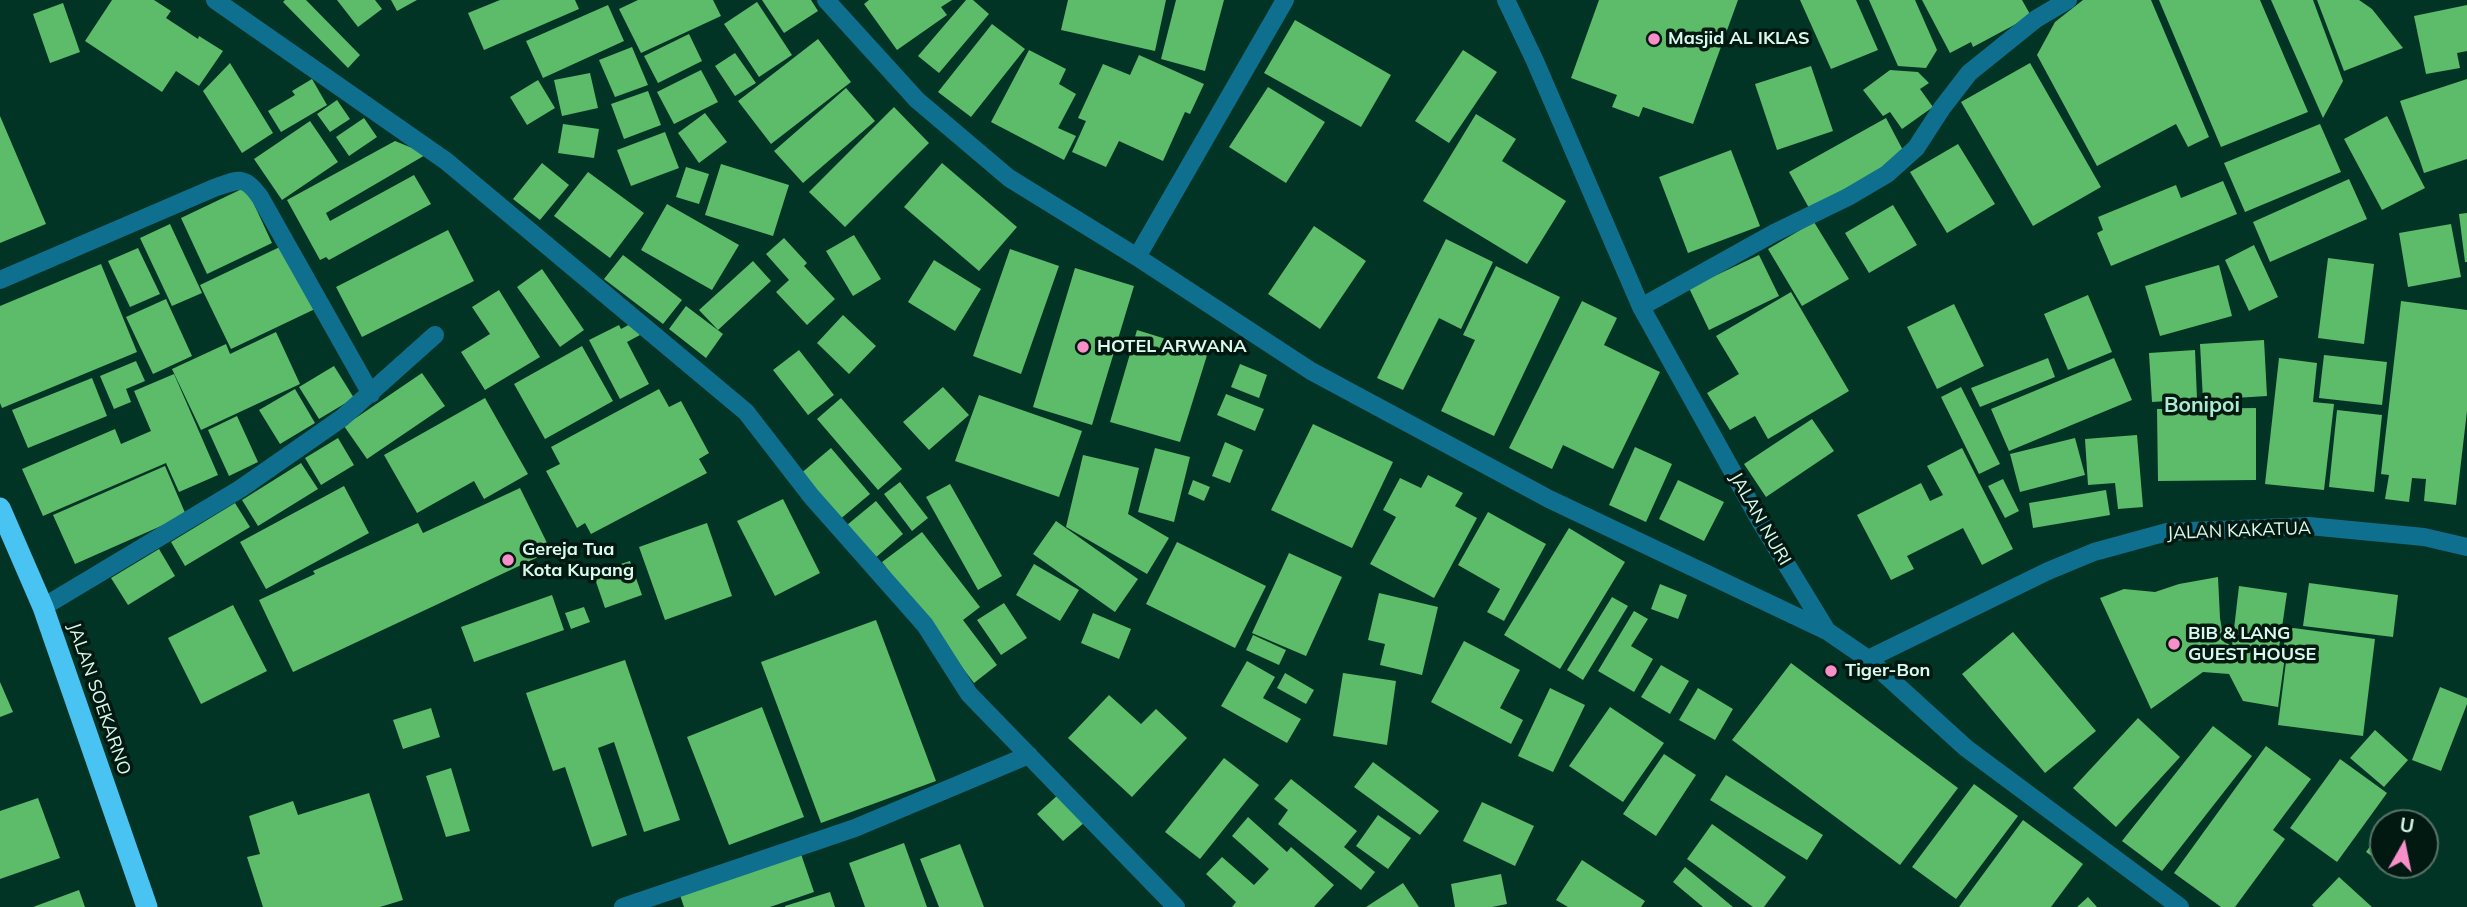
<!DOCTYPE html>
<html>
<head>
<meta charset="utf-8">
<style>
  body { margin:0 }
  #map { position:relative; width:2467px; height:907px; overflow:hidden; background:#023425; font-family:Mulish,sans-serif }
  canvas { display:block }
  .north { position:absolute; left:2369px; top:809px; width:70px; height:70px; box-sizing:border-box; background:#011910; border:2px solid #587368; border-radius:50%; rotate:9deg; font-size:19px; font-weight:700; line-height:28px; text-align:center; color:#dbf9ec }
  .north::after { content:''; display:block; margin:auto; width:24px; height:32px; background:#f98fc9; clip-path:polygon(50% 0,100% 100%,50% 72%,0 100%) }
</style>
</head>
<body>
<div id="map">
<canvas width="2467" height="907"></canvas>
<div class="north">U</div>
</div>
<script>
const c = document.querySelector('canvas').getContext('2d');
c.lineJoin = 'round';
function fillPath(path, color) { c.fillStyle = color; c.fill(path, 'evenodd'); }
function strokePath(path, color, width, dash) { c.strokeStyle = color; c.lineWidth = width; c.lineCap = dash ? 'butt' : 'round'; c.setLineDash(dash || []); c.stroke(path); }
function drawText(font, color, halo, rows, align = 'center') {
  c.font = font + ' Mulish,sans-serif'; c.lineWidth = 7; c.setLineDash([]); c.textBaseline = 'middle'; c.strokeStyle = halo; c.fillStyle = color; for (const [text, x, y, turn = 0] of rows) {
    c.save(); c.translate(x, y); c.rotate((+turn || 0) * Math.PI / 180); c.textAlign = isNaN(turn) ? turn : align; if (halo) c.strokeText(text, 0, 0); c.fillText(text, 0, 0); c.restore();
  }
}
fillPath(new Path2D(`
  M112 0H154L171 11 166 18 198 39 199 36 223 51 199 86 176 71 162 92 85 41Z
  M285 0H306L360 55 348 68 283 2Z
  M337 0H375L382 9 358 27Z
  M391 0H417L397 11Z
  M500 0H575L579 9 484 50 468 13Z
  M638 0H713L721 16 641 53 619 9Z
  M762 0H811L818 11 784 33Z
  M869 0H952L941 7 947 15 897 50 864 4Z
  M966 0H973L989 14 939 73 918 56Z
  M1068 0H1166L1155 51 1061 30Z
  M1176 0H1224L1205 71 1161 59Z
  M1599 0H1738L1693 124 1643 107 1639 117 1612 107 1617 95 1571 78Z
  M1800 0H1856L1878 50 1831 69Z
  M1869 0H1915L1937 50 1926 68 1898 66Z
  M1922 0H2022L2031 16 1973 47 1971 42 1950 53Z
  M2083 0H2151L2209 137 2188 147 2176 124 2097 166 2037 55 2055 22Z
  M2159 0H2260L2308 112 2221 147Z
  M2271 0H2313L2343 81 2323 118Z
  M2317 0H2359L2372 9 2403 48 2344 71Z
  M757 2 792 55 759 77 724 24Z
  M63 3 80 52 50 63 33 14Z
  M608 5 624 41 543 78 526 41Z
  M2467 5V51L2457 53 2460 68 2426 74 2414 16Z
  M1295 20 1391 75 1361 127 1264 73Z
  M992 24 1025 49 971 117 938 92Z
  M689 34 702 61 658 83 644 56Z
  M818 39 851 82 771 144 738 101Z
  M632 47 648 85 615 97 599 60Z
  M1029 50 1066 69 1059 84 1076 94 1058 128 1076 136 1064 160 991 122Z
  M1463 50 1497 72 1449 143 1415 121Z
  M735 53 756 83 735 96 715 66Z
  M1139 55 1204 84 1190 114 1185 112 1163 161 1119 141 1106 167 1072 152 1086 121 1078 118 1103 64 1130 75Z
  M230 63 273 133 242 153 203 91Z
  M2030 63 2101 187 2033 226 1961 102Z
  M1811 66 1833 131 1777 150 1755 84Z
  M701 70 718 102 674 124 657 92Z
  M1890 70 1918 72 1929 83 1920 89 1933 107 1902 129 1890 112 1883 116 1863 90Z
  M590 73 598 108 562 116 554 80Z
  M312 79 327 105 281 132 268 111 295 95 292 91Z
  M2467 79V159L2424 173 2400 101Z
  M538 80 555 108 527 125 510 97Z
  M1268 87 1325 122 1286 183 1229 147Z
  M846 88 875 121 803 183 774 151Z
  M648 91 661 125 624 139 611 104Z
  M337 100 350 119 330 132 317 114Z
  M894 107 929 143 845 227 809 192Z
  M705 113 727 142 699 163 678 133Z
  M1476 114 1516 139 1502 161 1566 201 1527 264 1423 201Z
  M0 116 46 224 0 243Z
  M2387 116 2425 188 2382 210 2344 139Z
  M364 118 377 137 349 156 336 137Z
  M1886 118 1906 156 1809 208 1789 172Z
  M310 121 338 162 282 200 254 159Z
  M563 124 599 129 594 158 558 153Z
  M2320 124 2341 172 2245 212 2224 163Z
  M665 132 679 168 631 186 617 150Z
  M395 141 427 154 326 213 330 221 414 175 431 204 329 260 326 257 320 260 287 200Z
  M1958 144 1995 204 1947 233 1910 172Z
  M1731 150 1760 226 1688 253 1659 177Z
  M542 163 569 185 540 220 513 199Z
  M942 163 1017 227 979 271 904 207Z
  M721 164 789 185 773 236 705 215Z
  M686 167 709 174 699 204 676 197Z
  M588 172 644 213 610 258 554 216Z
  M2349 179 2367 219 2270 262 2253 222Z
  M2223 181 2237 214 2111 266 2097 233 2103 230 2098 217 2176 185 2181 198Z
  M246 187 272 243 207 274 181 218Z
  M667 204 739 245 712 290 641 250Z
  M1893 205 1917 245 1869 273 1845 233Z
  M2467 213V262H2465L2459 214Z
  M1814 222 1849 279 1802 306 1768 249Z
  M170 224 202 293 172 306 140 238Z
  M2451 224 2461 277 2408 287 2399 233Z
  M1314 226 1366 261 1320 329 1268 294Z
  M448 230 474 281 362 337 336 287Z
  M854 235 881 279 853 296 826 251Z
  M784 238 807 263 804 266 835 299 807 325 776 292 789 280 766 254Z
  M1446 239 1493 262 1461 329 1439 318 1403 390 1377 378Z
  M284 245 315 309 231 349 200 285Z
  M2254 245 2278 297 2249 311 2225 260Z
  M138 248 160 294 130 307 108 261Z
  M1010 249 1059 266 1021 374 973 356Z
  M623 255 682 300 663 324 604 279Z
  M1759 255 1779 296 1709 330 1689 288Z
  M2328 258 2374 264 2364 344 2318 338Z
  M934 260 981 289 955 331 908 302Z
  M753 261 771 281 718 330 699 310Z
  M101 264 137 352 2 408 0 403V306Z
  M2219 265 2232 316 2160 336 2145 286Z
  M1496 266 1560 297 1494 436 1441 411 1475 340 1463 335Z
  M1075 268 1134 286 1092 425 1033 407Z
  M542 269 584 330 560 347 517 287Z
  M499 290 540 357 485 390 461 352 490 334 472 307Z
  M1791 292 1849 391 1768 439 1755 416 1730 430 1707 393 1739 374 1716 336Z
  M2088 295 2112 352 2068 370 2044 314Z
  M166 299 192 356 153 374 126 317Z
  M1582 301 1617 318 1604 345 1660 372 1613 469 1563 445 1552 469 1509 448Z
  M2401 301 2467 310V411L2456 505 2424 501 2426 479 2412 478 2409 502 2385 499 2389 475 2381 474Z
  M1954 304 1984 366 1937 389 1907 327Z
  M686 306 723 334 706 358 669 329Z
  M843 315 876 346 849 374 817 343Z
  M634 322 640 335 627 342 649 384 620 399 589 340 619 325 621 329Z
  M1137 330 1208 352 1180 442 1110 422Z
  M276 332 300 384 201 430 172 369 226 344 230 354Z
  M2264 340 2267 396 2203 400 2200 344Z
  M582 346 613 401 545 439 514 384Z
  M799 350 834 395 808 415 773 370Z
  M2195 350 2197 399 2152 402 2149 353Z
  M2324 355 2387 362 2382 405 2319 398Z
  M2048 358 2055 377 1980 407 1971 388Z
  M2114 358 2132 400 2009 451 1991 409Z
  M2279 358 2317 363 2313 402 2334 404 2324 490 2265 484Z
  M136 361 145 381 126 389 131 402 114 409 100 376Z
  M1240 364 1267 375 1259 398 1231 387Z
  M334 366 354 398 319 419 299 387Z
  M422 373 445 406 367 459 344 426Z
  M174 374 218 475 179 492 166 463 43 516 22 469 115 429 121 444 151 431 134 391Z
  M92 378 107 416 28 448 12 410Z
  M943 387 969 415 929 450 903 422Z
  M1961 387 2000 464 1979 474 1941 397Z
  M295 389 315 423 280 444 259 410Z
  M659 389 669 407 681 401 709 453 699 459 707 473 591 534 585 523 577 528 546 471 560 464 551 447Z
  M1226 394 1264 409 1255 431 1217 415Z
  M979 395 1082 431 1059 497 955 461Z
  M485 398 528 474 484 499 474 481 417 513 384 455Z
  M841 398 902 469 878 490 817 419Z
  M2256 408V480L2158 481 2157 409Z
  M2337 410 2382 415 2374 492 2329 487Z
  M237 416 258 462 229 476 208 430Z
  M1812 419 1834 451 1766 497 1744 464Z
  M1313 424 1393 462 1352 548 1271 510Z
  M2137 435 2143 507 2118 509 2115 483 2088 485 2085 439Z
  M338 438 354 465 321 485 305 458Z
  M2075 438 2085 475 2020 492 2010 454Z
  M1225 442 1243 450 1230 483 1212 476Z
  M1635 447 1672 464 1646 522 1609 505Z
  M831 448 870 494 838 521 799 475Z
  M1155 448 1190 457 1174 522 1138 512Z
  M1962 448 2013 549 1982 565 1963 528 1907 556 1914 569 1891 580 1857 515 1921 483 1930 501 1943 495 1927 466Z
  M1083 455 1139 468 1128 514 1169 538 1147 574 1066 527Z
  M301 463 318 489 258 526 242 500Z
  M165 466 186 515 75 564 53 515Z
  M1428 475 1463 493 1455 506 1477 518 1434 598 1370 564 1396 517 1383 510 1400 478 1421 488Z
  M2003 479 2019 511 2005 518 1988 486Z
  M1193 480 1210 487 1204 501 1188 494Z
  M1678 480 1724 502 1704 541 1659 519Z
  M900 482 928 518 912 531 884 494Z
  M950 484 1002 576 978 590 926 497Z
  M344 486 369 533 266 589 240 542Z
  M520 488 551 551 293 672 259 600 315 574 313 571 418 523 423 533Z
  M2106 490 2110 515 2033 528 2029 503Z
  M783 499 820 573 775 596 737 521Z
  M876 501 903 534 874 559 847 525Z
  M235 503 250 527 185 566 171 542Z
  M1488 512 1546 544 1504 621 1487 612 1500 589 1458 565Z
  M1056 521 1138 579 1115 612 1033 554Z
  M707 523 732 596 665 620 639 547Z
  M1569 528 1625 562 1560 669 1504 635Z
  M922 532 980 607 963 620 997 665 974 683 882 562Z
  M1177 542 1266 586 1235 648 1146 604Z
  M159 549 175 576 128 605 111 578Z
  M1289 553 1342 577 1306 656 1252 633Z
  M630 561 642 595 605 608 593 573Z
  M1034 564 1079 590 1060 621 1016 595Z
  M2218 577 2220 618 2224 642 2232 646 2239 586 2287 593 2278 655 2285 656 2278 707 2243 701 2229 674 2203 672 2151 709 2100 598 2124 589 2155 592 2179 584Z
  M2309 583 2398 595 2393 637 2303 626Z
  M1660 584 1687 595 1678 619 1651 609Z
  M1379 593 1438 607 1422 675 1380 665 1385 644 1368 640Z
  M552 595 564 630 474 662 461 627Z
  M1612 597 1628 606 1583 680 1567 670Z
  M1004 603 1027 638 1001 655 977 620Z
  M233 605 267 671 201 704 168 638Z
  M584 607 590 622 571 629 565 613Z
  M1634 611 1648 619 1631 646 1653 659 1634 692 1598 671Z
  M1093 613 1131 629 1119 659 1081 643Z
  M876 620 936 781 821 823 761 662Z
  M2286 627 2375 639 2363 736 2278 725 2287 654 2283 653Z
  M2013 632 2096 731 2045 773 1962 674Z
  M1253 635 1286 650 1279 665 1246 650Z
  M1464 641 1520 670 1500 708 1523 720 1511 744 1431 702Z
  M625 660 680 820 644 832 614 742 598 748 627 835 592 847 565 767 553 771 526 693Z
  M1247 661 1275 677 1263 698 1301 719 1287 743 1221 706Z
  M1791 663 1958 788 1900 865 1732 740Z
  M1661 665 1689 681 1670 714 1641 697Z
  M1285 673 1314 690 1306 704 1277 688Z
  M1343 673 1396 681 1387 745 1333 736Z
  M0 682 13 712 0 717Z
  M2440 687 2467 698V704L2441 771 2412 760Z
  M1550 688 1585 705 1553 772 1518 756Z
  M1698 688 1733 709 1715 740 1679 720Z
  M1109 695 1141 724 1156 709 1187 738 1132 797 1068 738Z
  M762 707 804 817 729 845 687 737Z
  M1610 707 1664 743 1623 802 1569 766Z
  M431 708 440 737 403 749 393 720Z
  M2138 718 2180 757 2116 827 2073 788Z
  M2213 726 2252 756 2162 871 2122 841Z
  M2375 730 2408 760 2384 787 2350 758Z
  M2266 746 2311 779 2273 830 2285 839 2235 907H2221L2174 873Z
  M1664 754 1696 775 1656 836 1623 814Z
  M1224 758 1259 785 1200 859 1165 832Z
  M2340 759 2387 793 2337 862 2290 828Z
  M1373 762 1439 811 1420 835 1354 787Z
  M451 768 470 831 446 837 426 776Z
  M1726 775 1823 835 1807 860 1710 800Z
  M1291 779 1357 831 1344 847 1375 872 1361 890 1278 824 1288 810 1274 799Z
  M1974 784 2018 816 1956 899 1912 867Z
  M369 793 403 900 380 907H263L247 857 260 854 249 816 293 801 298 815Z
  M1059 794 1085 822 1063 841 1037 814Z
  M38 798 60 858 0 879V811Z
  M1482 802 1534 826 1515 866 1463 841Z
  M1378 815 1411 838 1388 869 1356 846Z
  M1248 817 1287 852 1291 847 1334 885 1314 907H1232L1236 902 1206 874 1222 857 1254 885 1269 869 1232 836Z
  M2023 820 2083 864 2051 907H1959Z
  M1712 824 1786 877 1764 907H1753L1687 859Z
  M2383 828V864L2366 852Z
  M904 843 927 907H865L849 863Z
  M960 844 984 907H939L920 859Z
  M801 854 814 892 770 907H684L680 895Z
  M1582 860 1645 901 1641 907H1568L1556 900Z
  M2384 865H2413L2403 879Z
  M1685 867 1733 907H1703L1673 882Z
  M1501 874 1507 904 1492 907H1455L1451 884Z
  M2339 877 2372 907H2314L2312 905Z
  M1403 883 1419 907H1366Z
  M79 890 85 907H33Z
  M830 892 835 907H785V906Z
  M2088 897 2097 907H2077Z`), '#5cbc6a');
strokePath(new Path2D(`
  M215 0 446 161 746 412 811 496 925 625 969 694 1176 907
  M826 0 917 100 1009 178 1137 257 1311 371 1549 499 1827 631
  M1506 0 1535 61 1641 307 1760 521 1827 631 1868 659 1966 748 2180 907
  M1137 257 1285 0
  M0 280 214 188C238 180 244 174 260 197L371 394
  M1641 307 1774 233 1848 197 1887 174 1916 148 1942 108 1969 73 2036 19 2068 0
  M43 607 240 489 342 418 435 335
  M1868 659 2048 571 2094 552 2167 532 2309 526 2424 537 2467 547
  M623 907 855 828 1029 755`), '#0f6f8e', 18);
strokePath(new Path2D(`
  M0 508 43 607 147 907`), '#49c3f1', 21);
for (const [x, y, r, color] of [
  [1654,39,7,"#f98fc9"],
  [1083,347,7,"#f98fc9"],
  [508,560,7,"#f98fc9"],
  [2174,644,7,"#f98fc9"],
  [1831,671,7,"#f98fc9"]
]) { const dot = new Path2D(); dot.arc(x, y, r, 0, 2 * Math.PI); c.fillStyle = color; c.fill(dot); strokePath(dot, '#011910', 2.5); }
drawText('bold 18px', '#dbf9ec', '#011910', [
  ["Masjid AL IKLAS",1668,39],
  ["HOTEL ARWANA",1097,347],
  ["Gereja Tua",522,550],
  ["Kota Kupang",522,571],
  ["BIB & LANG",2188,634],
  ["GUEST HOUSE",2188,655],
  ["Tiger-Bon",1845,671]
], 'left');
drawText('18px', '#dbf9ec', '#011910', [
  ["JALAN NURI",1760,519,60],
  ["JALAN KAKATUA",2239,531,-2],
  ["JALAN SOEKARNO",99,699,71]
]);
drawText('bold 21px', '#adebd1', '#011910', [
  ["Bonipoi",2202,406]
]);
</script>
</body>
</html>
